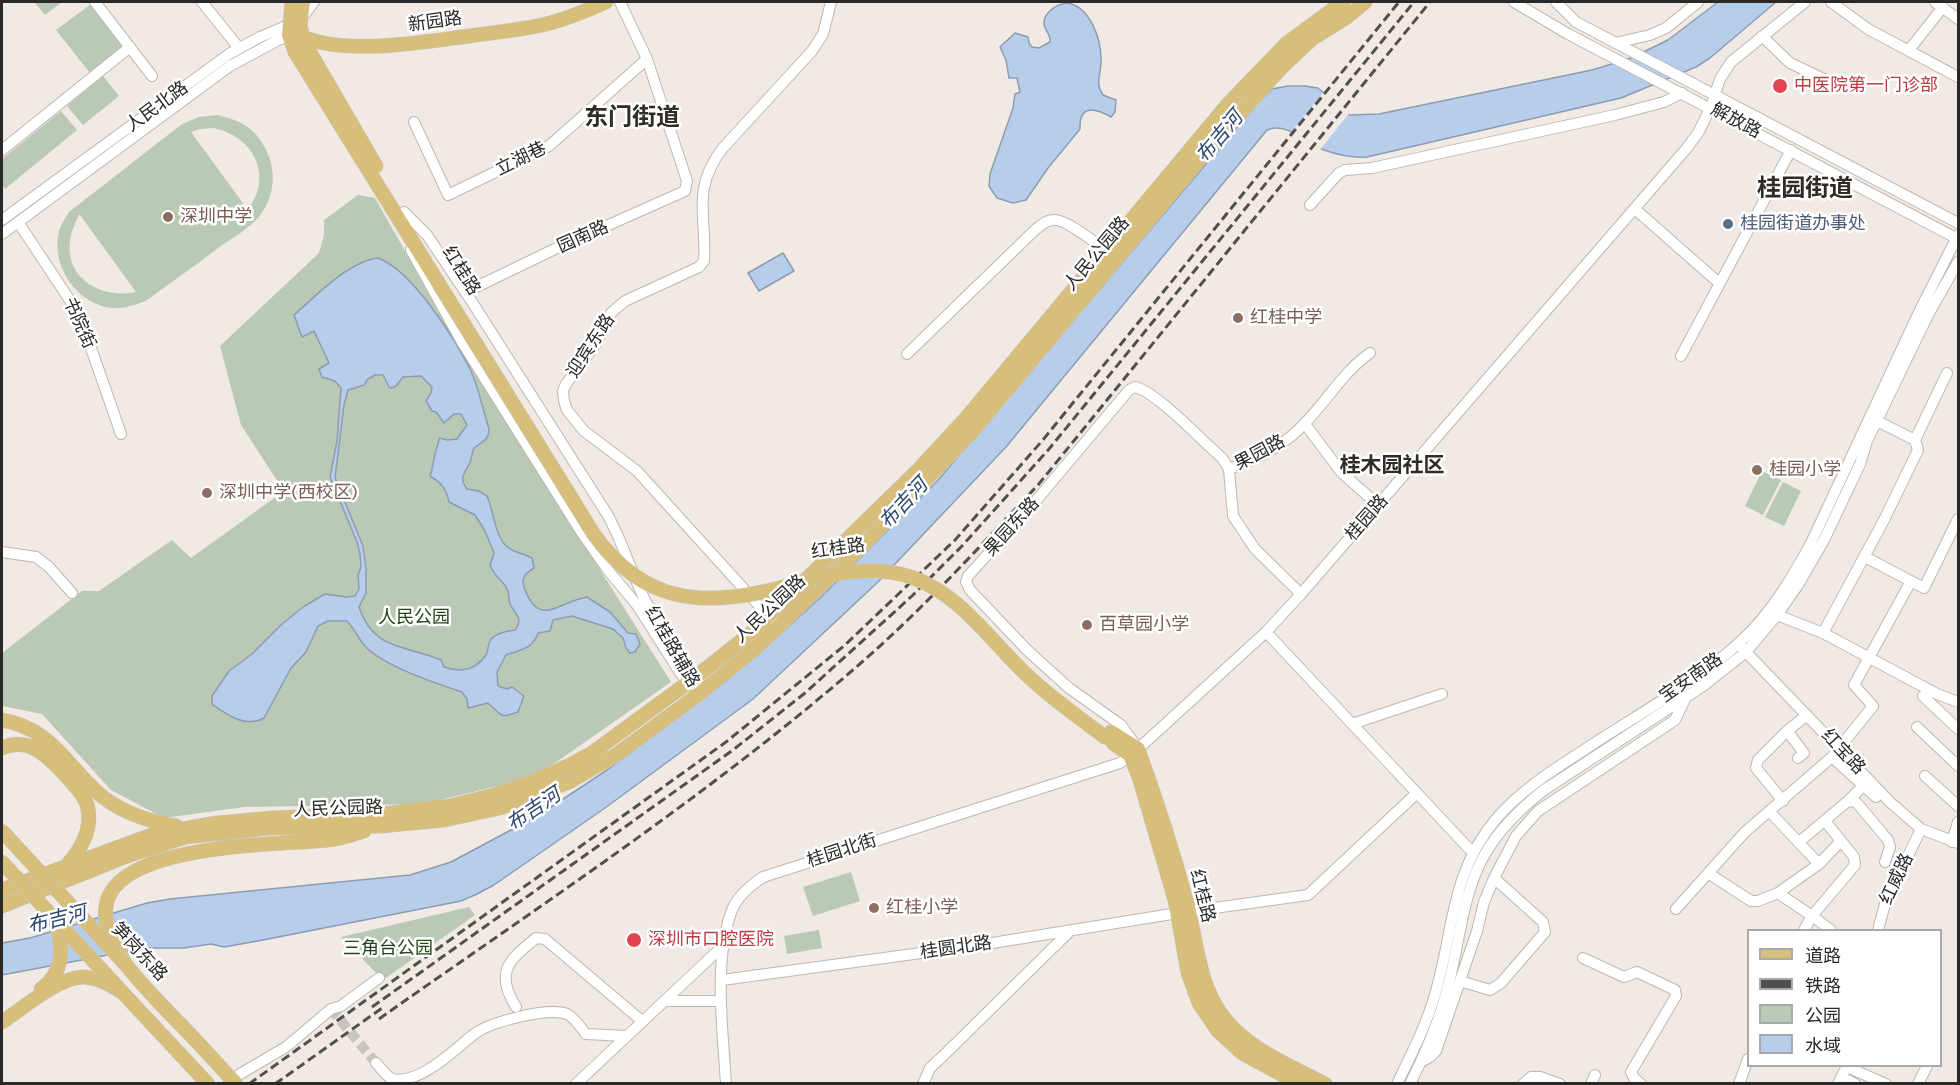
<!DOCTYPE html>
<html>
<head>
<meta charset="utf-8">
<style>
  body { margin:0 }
  #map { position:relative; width:1960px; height:1085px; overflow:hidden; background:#f1eae4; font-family:Karla,"Noto Sans SC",sans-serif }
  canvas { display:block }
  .frame { position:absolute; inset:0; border:3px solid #2b2927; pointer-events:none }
  .legend { position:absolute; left:1747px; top:929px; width:195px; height:138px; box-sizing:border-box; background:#fff; border:2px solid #aaa9a9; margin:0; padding:8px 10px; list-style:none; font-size:18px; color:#2b2927 }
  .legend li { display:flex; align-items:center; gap:12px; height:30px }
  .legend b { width:30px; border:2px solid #aaa9a9 }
</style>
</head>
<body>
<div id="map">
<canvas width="1960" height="1085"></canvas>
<div class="frame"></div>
<ul class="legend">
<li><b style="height:8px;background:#d7bf7b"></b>道路</li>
<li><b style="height:8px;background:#524f4d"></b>铁路</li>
<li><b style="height:16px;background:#b9c9b5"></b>公园</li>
<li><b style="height:16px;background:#b7cdec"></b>水域</li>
</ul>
</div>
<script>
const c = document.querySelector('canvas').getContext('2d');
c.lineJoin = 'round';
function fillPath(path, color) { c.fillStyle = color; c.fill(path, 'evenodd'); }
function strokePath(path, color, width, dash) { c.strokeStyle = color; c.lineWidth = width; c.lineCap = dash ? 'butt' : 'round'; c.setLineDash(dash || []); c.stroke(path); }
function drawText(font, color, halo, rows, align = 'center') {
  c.font = font + ' Karla,"Noto Sans SC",sans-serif'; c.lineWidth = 5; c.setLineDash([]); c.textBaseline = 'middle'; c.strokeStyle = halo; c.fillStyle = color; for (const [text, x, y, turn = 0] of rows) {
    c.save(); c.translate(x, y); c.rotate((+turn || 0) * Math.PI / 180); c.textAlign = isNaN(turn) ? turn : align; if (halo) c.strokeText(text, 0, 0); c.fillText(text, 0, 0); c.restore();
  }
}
fillPath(new Path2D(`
  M34 2H62L45 15Z
  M91 4 124 47 90 73 56 30Z
  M103 76 119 96 83 125 67 106Z
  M61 111 77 130 5 189 2 185V159Z
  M217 115C240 120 256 128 266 150 276 170 275 192 263 211 254 226 235 236 221 246 197 264 172 282 147 300 136 305 124 309 111 308 75 303 49 263 60 228 62 223 66 217 69 212L182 124 199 117ZM214 128C253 137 274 174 248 210L191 132 200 129ZM79 215H80L136 292C103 299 65 280 70 241 71 232 75 223 79 215Z
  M358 195 375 198 464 355 671 682 535 777 423 804 244 807 164 818 111 790 42 714 2 706V653L82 591H99L172 540 191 558 284 491 241 425 220 346 319 253 324 235V220Z
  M1762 471 1781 480 1763 515 1745 506Z
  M1783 482 1801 491 1784 526 1765 517Z
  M851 872 860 901 813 916 803 887Z
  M469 907 475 915 383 980 341 937Z
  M819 930 822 948 787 954 784 936Z`), '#b9c9b5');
const water = new Path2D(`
  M1718 2H1776L1710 58 1696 67 1621 98 1367 157C1353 158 1338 155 1324 150 1306 144 1287 121 1267 130L1006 447 878 582 753 699 605 808 494 885 475 895 461 901 258 941 224 947 211 944 184 948H145L2 975V943L30 938 147 903 170 899 410 875 451 862 539 815 607 770 727 680 766 647 822 596 939 479 1256 105 1272 89 1288 86H1305L1318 88 1350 115 1379 114 1592 70 1631 58 1668 40Z
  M1067 3C1090 6 1101 39 1101 59 1102 73 1094 82 1103 95L1116 100 1115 112 1111 117C1095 108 1079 104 1080 129L1048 168 1026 200 1013 203 997 198 989 186 990 174 1013 108 1015 94 1020 92 1017 78H1009L1006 60 1000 47 1015 33 1028 37 1029 43 1032 47 1039 48 1050 42C1051 34 1045 32 1044 24 1043 12 1058 4 1067 3Z
  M783 253 794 271 759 291 748 273Z
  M378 258C412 270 455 339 471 371 479 389 483 410 489 429 489 440 482 442 474 448 472 452 472 458 470 462 465 474 458 477 467 489L479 491 487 496C495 513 494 543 514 551 520 553 526 555 532 558L534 568C526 573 521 577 524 587 539 630 559 601 587 597L610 612 628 633 636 634 640 644 635 652 630 653 626 648 623 638 613 629 572 616 553 620 550 631 538 633C532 650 521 649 506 655L497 672 498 686 507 689 512 687 524 696 518 712C499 719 502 715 488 703L468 708 467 699 462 692C435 683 390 668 369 650 359 642 356 630 347 621H328L318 626 306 652 291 668 264 718C245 728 229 716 212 704V696L229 671 252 654 281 625 303 607 325 594 346 597 355 596 359 589 358 575 361 567 360 554 357 542 330 477 337 441 341 388 335 381 322 377 319 369 329 363 314 331 302 337 294 315C316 296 349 261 378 258ZM375 375H383L389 387 392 388 396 386 403 377 421 376 432 387 431 393 426 401 432 411 436 412 444 423 454 414H461L467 425 457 439 448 440 439 438C439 445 436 448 435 454 433 462 433 468 430 476 442 483 446 489 449 502L475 515 485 531 494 553 490 565C494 577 503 580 507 589 510 594 508 599 510 604 515 614 524 619 515 630 507 631 494 633 490 641 488 646 488 650 486 655 476 670 460 673 444 667L441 660C407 645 373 651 359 607L366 593V569L363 546 335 478 344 405 348 390 364 385 368 379Z`);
fillPath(water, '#b7cdec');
strokePath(water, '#8d9cb1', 1.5);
fillPath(new Path2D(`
  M1325 90 1351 111 1319 151 1289 135Z`), '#f1eae4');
strokePath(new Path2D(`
  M331 1009 376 1063`), '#c9c3be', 10, [10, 5]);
const minor = new Path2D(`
  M95 2 152 76
  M202 2 239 48
  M1514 2 1568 34 1958 239
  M1556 2 1576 22 1958 223
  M1831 2 1868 29 1958 77
  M1935 2 1958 19
  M1762 36 1790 63 1830 82
  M1615 43 1650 35 1666 28 1698 2
  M1909 50 1943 7
  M414 122 448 195 549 146 647 59
  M2 150 130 47
  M1310 205 1339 173 1345 170 1372 168 1615 115 1664 102 1682 93
  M1635 209 1719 283
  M404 212 427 235 472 302 607 514C623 542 631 573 646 602 661 630 683 656 696 685
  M2 220 229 54 260 37 300 20 314 2
  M18 222 71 302 84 328 121 434
  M2 234 230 66 278 40 295 34
  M411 250 462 342 582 533 607 569 637 605 681 674 691 685
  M472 289 559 247 685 191 687 181 647 59 620 2
  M907 354 1036 229C1041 225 1047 220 1053 220 1065 218 1095 243 1106 250
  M1681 356 1791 150
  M1877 421 1915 440
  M1305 424 1341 472 1378 505
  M2 552 36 557 49 567 72 593
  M1865 557 1924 588 1958 519
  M1301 594 1255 549 1233 516 1229 469C1255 460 1285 445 1304 424 1327 401 1343 372 1370 353
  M1777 615 1823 633 1937 694 1958 702
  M773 621 637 471 584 431 567 410 564 401 563 391 566 384 596 344 611 313 625 301 699 267 704 261C707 215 691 191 722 149L812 51 823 34 831 2
  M1266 632 1473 853
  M1823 633 1884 520 1918 450 1915 440 1947 373
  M1741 647 1891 803 1921 829 1958 843
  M1923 696 1958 729
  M1352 724 1442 694
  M1917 727 1958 766
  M1136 746 1121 725 1069 688 1027 650 970 590 966 582 968 576 1034 503 1129 390 1135 387C1157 392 1203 442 1222 458L1229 469
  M1832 757 1876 797
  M1798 758 1804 753 1787 731 1807 715
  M1925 776 1958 806
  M1783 801 1756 768 1758 760 1787 731
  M1848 801 1856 802 1888 840 1890 847 1885 862
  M1770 812 1819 864
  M1799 842 1848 801 1863 786
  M1952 842 1958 822
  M1708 873 1751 901H1758L1778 893 1812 916 1855 865 1854 857 1825 821
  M1778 893 1819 864 1841 841
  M1676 909 1745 832 1832 757 1873 706 1854 685 1911 581
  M1804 930 1812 916 1831 930
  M1878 930 1885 904 1921 829
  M1583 958 1624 977 1637 972 1675 990 1676 996 1631 1072 1634 1078 1641 1084
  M722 980 980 945 1178 913 1308 895 1417 793
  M1460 981 1490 990 1501 983 1545 932 1543 922 1494 878
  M665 1001H721
  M516 1007C494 972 509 960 536 938L545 939 642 1021
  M1421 1062 1430 1057 1436 1051 1477 931 1484 902 1494 878 1516 836 1538 811 1675 720 1685 699
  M376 1063C381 1068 386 1076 392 1079 420 1085 454 1050 473 1035 489 1022 547 1007 567 1014 574 1017 581 1028 586 1034L626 1036
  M1847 1067 1886 1084
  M1848 1080 1855 1084
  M228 1084 240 1074 286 1047 331 1009 341 1006 379 978
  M576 1084 724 945
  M726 1084C723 1032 713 959 732 910 738 895 751 885 763 877L1120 763 1138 749 1266 632 1301 594 1686 149 1698 133 1711 107 1720 79 1731 62 1805 2
  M923 1084 930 1068 942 1057 1070 931
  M1397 1084C1412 1053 1427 1024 1436 991 1454 928 1451 871 1497 818 1522 789 1555 769 1587 748 1637 715 1696 683 1740 642 1770 615 1792 578 1811 543L1919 312 1958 235
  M1410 1084C1426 1052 1440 1020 1448 986 1460 942 1462 894 1485 854 1500 828 1521 808 1544 790L1703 686 1746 652 1777 615 1798 585 1824 540 1860 464 1867 441 1929 313 1958 262
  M1523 1084 1531 1077H1540L1560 1084
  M1591 1084 1595 1075
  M1739 1084 1748 1059
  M1838 1084 1847 1066
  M1918 1084 1927 1066`);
const major = new Path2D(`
  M292 2 289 35 295 52 439 284
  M303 2 300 25 304 42 376 166
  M301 36C345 56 422 42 469 36 496 32 524 30 550 23 569 18 588 10 606 2
  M2 720C49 728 64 761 96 791 118 812 147 821 176 826
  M1111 732 1138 749 1139 752C1156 799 1172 848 1185 896 1199 944 1196 993 1235 1030 1260 1054 1295 1068 1325 1084
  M1113 743 1130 755 1139 777 1175 900 1188 973 1199 1003 1218 1031 1242 1053 1299 1084
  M2 748C30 735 50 759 68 778 76 788 86 796 88 809 92 830 81 849 68 864
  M2 890 154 834 217 823 272 818 391 813 450 806 494 795 531 782 568 766 592 753 693 679 750 634 917 471 967 417 1228 104 1287 43 1343 2
  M2 906 132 854 185 837 269 828 380 826 444 820 500 808 569 782 616 755 699 694 756 648 867 541 971 433 1215 141 1282 67 1312 39 1347 17 1365 2
  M41 989C65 972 63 947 56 921
  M2 1022C22 1009 60 976 84 977 99 978 111 985 123 993L208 1084
  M201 1046C177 1020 149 994 127 966 122 959 118 950 114 942 60 840 277 846 328 840 341 839 352 835 364 831`);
strokePath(minor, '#bdb7b1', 12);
strokePath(major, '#c8c7c7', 15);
strokePath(minor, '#fff', 10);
strokePath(major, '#d7bf7b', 14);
strokePath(new Path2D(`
  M372 1007 733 750 805 693 912 596 962 546 1049 449 1414 2
  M379 1019C542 904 711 794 862 662 925 607 980 546 1038 485L1430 2
  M249 1084 726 742 845 645 955 540 1042 441 1399 2
  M275 1084 385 1006`), '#524f4d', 3, [9, 4.5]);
const majorBridge = new Path2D(`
  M439 284 593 533C644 606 707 608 787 586 828 575 869 563 911 577 962 595 990 641 1028 676 1052 699 1080 718 1106 738
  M2 831 126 965
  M2 862 123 993
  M201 1046 236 1084`);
strokePath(majorBridge, '#c8c7c7', 15, []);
strokePath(majorBridge, '#d7bf7b', 14);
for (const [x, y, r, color] of [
  [1780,86,8,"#e0444e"],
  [168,217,6,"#8d6e63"],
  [1728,224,6,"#5c6f8a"],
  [1238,318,6,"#8d6e63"],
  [1757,470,6,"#8d6e63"],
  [207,493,6,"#8d6e63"],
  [1087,625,6,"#8d6e63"],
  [874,908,6,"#8d6e63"],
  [634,940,8,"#e0444e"]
]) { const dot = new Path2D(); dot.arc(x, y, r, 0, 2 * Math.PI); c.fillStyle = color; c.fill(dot); strokePath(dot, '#fff', 2); }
drawText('18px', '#2b2927', '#fff', [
  ["新园路",435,22,-8],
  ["人民北路",157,107,-36],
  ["解放路",1736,121,28],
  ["立湖巷",521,159,-26],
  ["园南路",583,237,-24],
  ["人民公园路",1097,254,-50],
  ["红桂路",461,271,58],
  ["书院街",79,323,66],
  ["迎宾东路",591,346,-57],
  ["果园路",1260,453,-28],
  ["桂园路",1367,518,-49],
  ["果园东路",1012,527,-48],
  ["红桂路",838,549,-8],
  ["人民公园路",770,609,-43],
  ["红桂路辅路",672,647,60],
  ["宝安南路",1691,678,-35],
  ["红宝路",1843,752,47],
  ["人民公园路",338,809,-2],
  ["桂园北街",842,851,-18],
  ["红威路",1897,879,-65],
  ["红桂路",1202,896,76],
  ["桂圆北路",956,948,-8],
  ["笋岗东路",139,952,47]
]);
drawText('18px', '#be3a42', '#fff', [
  ["中医院第一门诊部",1794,86],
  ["深圳市口腔医院",648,940]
], 'left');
drawText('18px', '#785e54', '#fff', [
  ["深圳中学",180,217],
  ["红桂中学",1250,318],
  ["桂园小学",1769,470],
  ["深圳中学(西校区)",219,493],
  ["百草园小学",1099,625],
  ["红桂小学",886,908]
], 'left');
drawText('18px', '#4e5e75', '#fff', [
  ["桂园街道办事处",1740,224]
], 'left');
drawText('18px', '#24451a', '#fff', [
  ["人民公园",414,618],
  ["三角台公园",388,949]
]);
drawText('italic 20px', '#2a4670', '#fff', [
  ["布吉河",1220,137,-50],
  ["布吉河",904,504,-47],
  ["布吉河",534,810,-34],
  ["布吉河",57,920,-14]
]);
drawText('bold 21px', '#2f2b26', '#fff', [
  ["桂木园社区",1392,466]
]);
drawText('bold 24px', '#2f2b26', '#fff', [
  ["东门街道",632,118],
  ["桂园街道",1805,189]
]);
</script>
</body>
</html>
